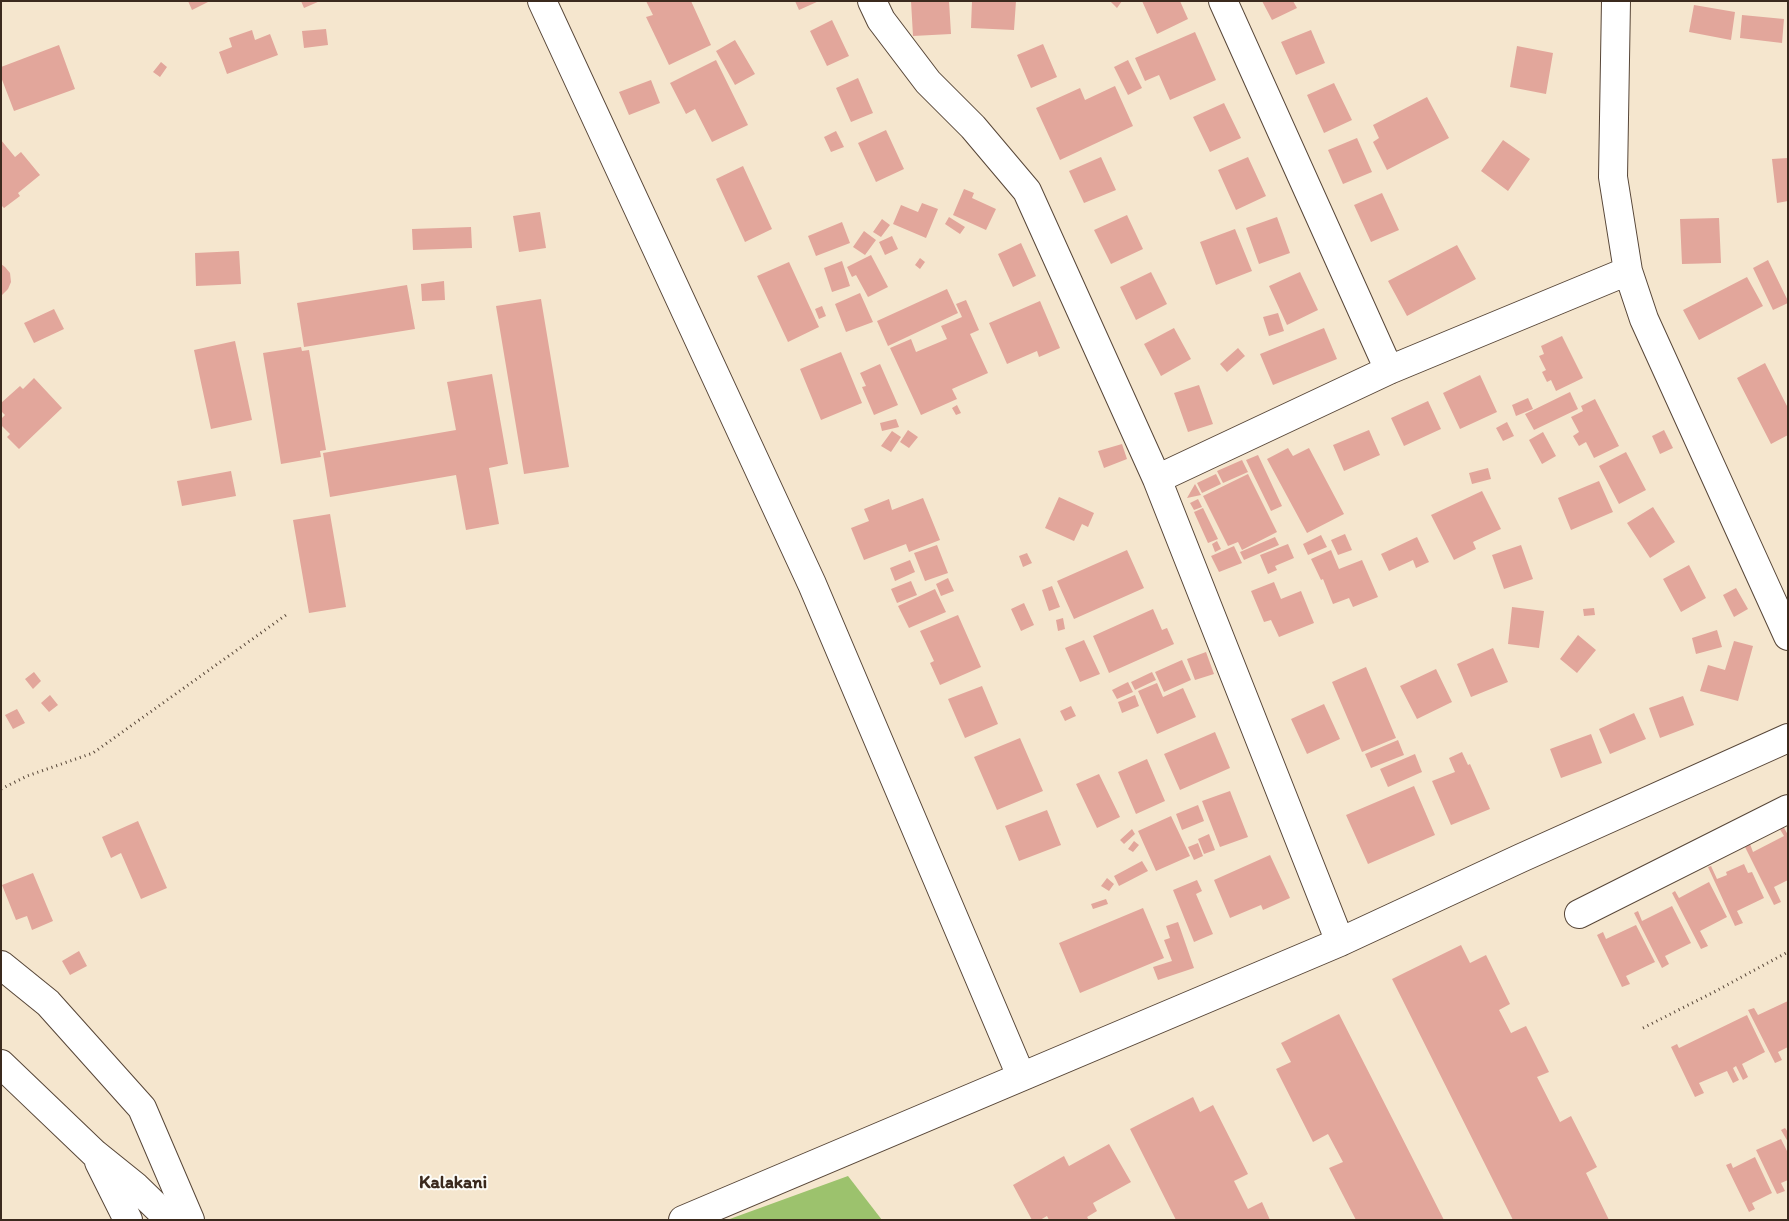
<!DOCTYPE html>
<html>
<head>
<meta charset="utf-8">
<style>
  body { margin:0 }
  #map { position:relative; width:1789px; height:1221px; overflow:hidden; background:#f5e6ce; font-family:Itim,sans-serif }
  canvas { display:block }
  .frame { position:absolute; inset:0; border:2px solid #3b2a1e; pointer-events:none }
</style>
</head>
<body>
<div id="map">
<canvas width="1789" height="1221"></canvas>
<div class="frame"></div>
</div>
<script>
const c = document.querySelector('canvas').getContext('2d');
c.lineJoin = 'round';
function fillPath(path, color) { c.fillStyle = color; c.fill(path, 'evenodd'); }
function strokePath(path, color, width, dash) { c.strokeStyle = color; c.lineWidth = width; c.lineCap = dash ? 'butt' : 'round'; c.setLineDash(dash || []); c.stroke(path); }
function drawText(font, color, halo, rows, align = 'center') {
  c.font = font + ' Itim,sans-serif'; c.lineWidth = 4; c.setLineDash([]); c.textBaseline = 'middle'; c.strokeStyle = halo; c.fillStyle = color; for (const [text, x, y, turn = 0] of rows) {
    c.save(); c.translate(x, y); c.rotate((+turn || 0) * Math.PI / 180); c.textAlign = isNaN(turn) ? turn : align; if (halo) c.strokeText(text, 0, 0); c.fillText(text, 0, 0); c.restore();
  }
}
fillPath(new Path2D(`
  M848 1176 882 1220H727Z`), '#9cc26d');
fillPath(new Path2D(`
  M188 1H210L192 10Z
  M301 1H320L304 8Z
  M646 1H691L711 45 669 65 646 17 653 15Z
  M795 1H819L799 10Z
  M911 1H949L951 34 913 36Z
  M972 1H1016L1014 30 971 28Z
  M1110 1H1122L1117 8Z
  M1142 1H1180L1188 19 1157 34Z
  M1262 1H1293L1297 8 1272 20Z
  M1694 5 1735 12 1731 40 1689 32Z
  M1742 15 1784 19 1782 43 1740 38Z
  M832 20 849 56 827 66 810 31Z
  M326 29 328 45 304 48 302 31Z
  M252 30 255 40 270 34 278 55 227 74 219 52 232 47 229 38Z
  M1311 30 1325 63 1296 75 1281 42Z
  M1195 32 1216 80 1170 100 1159 75 1145 81 1135 58Z
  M735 40 755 74 735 85 716 51Z
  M1043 44 1057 77 1031 88 1017 55Z
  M59 45 75 89 14 111 1 77V67Z
  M1517 46 1553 53 1546 94 1510 87Z
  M716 60 748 125 712 142 695 109 686 114 670 83Z
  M1128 60 1142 88 1128 95 1114 67Z
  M161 62 167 67 160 77 153 72Z
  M858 78 873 113 851 122 836 88Z
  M651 80 660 103 629 115 619 92Z
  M1334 83 1352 120 1324 133 1307 95Z
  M1115 86 1133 126 1060 160 1036 108 1080 88 1085 100Z
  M1427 97 1449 138 1387 170 1373 142 1379 138 1373 125Z
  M1224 103 1241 138 1210 152 1193 117Z
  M886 130 904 169 876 182 858 143Z
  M836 131 844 147 831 152 824 137Z
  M1357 138 1372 172 1343 184 1328 150Z
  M1 140 15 157 21 152 40 175 18 193 20 196 4 208 1 205Z
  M1503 140 1530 159 1508 191 1481 171Z
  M1101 157 1116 190 1084 203 1069 171Z
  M1248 157 1266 196 1236 210 1218 170Z
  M1788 158V201L1777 203 1772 159Z
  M743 166 772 229 745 242 716 179Z
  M964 189 974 193 972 198 996 209 986 230 953 215Z
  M1382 193 1399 230 1371 242 1354 205Z
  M922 203 938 209 926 238 893 224 901 205 918 212Z
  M540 212 546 248 519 252 513 216Z
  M1127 215 1143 249 1111 264 1094 230Z
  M949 217 965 227 960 234 945 224Z
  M1277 217 1290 253 1259 264 1246 228Z
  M1719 218 1721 263 1682 264 1680 219Z
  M882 219 890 225 881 237 873 232Z
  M842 222 850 243 816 256 808 236Z
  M471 227 472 248 413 250 412 229Z
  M1235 229 1252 271 1216 285 1200 242Z
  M864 231 876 240 865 255 853 247Z
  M892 236 898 249 885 255 879 242Z
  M1021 243 1036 276 1013 287 998 254Z
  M1457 245 1476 279 1407 316 1388 281Z
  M239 251 241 284 196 286 195 253Z
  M871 255 888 287 868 297 856 275 852 277 847 267Z
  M920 258 925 262 920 269 915 265Z
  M1768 260 1788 301V303L1773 310 1753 268Z
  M842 261 850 286 832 292 824 268Z
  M789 262 819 327 788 342 757 276Z
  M1 264 5 267 10 273 11 282 8 289 1 296Z
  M1151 272 1167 304 1136 320 1120 287Z
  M1300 272 1318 310 1287 325 1269 286Z
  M1747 277 1763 306 1699 340 1683 310Z
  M444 281 445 300 422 301 421 284Z
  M407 285 415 329 304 347 297 303Z
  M947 289 958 313 888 346 877 321Z
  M860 293 873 322 846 332 835 304Z
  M541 299 569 467 524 474 496 306Z
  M966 300 979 330 970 334 988 373 952 389 957 399 921 415 890 348 911 339 916 352 947 339 941 326 962 317 956 304Z
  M1040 301 1060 348 1039 357 1037 351 1007 364 989 323Z
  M822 306 826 316 819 319 815 309Z
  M54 309 64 329 34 343 24 323Z
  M1278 313 1284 331 1269 336 1263 317Z
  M1174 328 1191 359 1161 376 1144 344Z
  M1324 328 1337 359 1273 385 1260 354Z
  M1562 336 1583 378 1556 391 1551 380 1547 382 1542 372 1546 370 1539 356 1544 354 1541 346Z
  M235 341 252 420 211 429 194 350Z
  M301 347 302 351 309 350 326 450 320 451 321 457 281 464 263 353Z
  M1238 348 1245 356 1227 372 1220 364Z
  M841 352 862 403 821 420 800 369Z
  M1765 363 1788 408V435L1771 444 1737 378Z
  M880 364 898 405 874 415 862 387 866 386 860 373Z
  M492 374 508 464 489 468 499 524 466 530 456 475 330 497 323 453 456 430 447 382Z
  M1480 375 1497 412 1460 429 1443 393Z
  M34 378 62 408 19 449 7 437 10 434 1 425V419L5 415 1 411V403L20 386 23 389Z
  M1199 385 1213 424 1188 432 1174 393Z
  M1570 392 1578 409 1534 430 1525 414Z
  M1528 398 1533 409 1516 416 1512 405Z
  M1595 399 1619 446 1594 458 1586 442 1579 446 1573 436 1579 432 1571 417 1583 411 1581 406Z
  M1428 401 1441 429 1404 446 1391 418Z
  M957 405 961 413 956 415 952 408Z
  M896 419 899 427 882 431 880 423Z
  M1507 422 1514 436 1503 441 1496 428Z
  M908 430 918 437 909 448 900 442Z
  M1369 430 1380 455 1344 471 1333 445Z
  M1664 430 1673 448 1660 454 1652 436Z
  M892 431 901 437 891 452 881 446Z
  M1543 432 1556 456 1542 464 1529 440Z
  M1122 444 1127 459 1104 468 1098 451Z
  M1288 448 1293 456 1309 448 1344 514 1307 533 1267 459Z
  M1626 452 1646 490 1619 504 1599 466Z
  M1258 455 1282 506 1271 511 1246 460Z
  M1242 460 1248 472 1223 483 1217 471Z
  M1488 468 1491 479 1472 484 1469 473Z
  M231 471 236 496 182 506 177 481Z
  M1216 474 1221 484 1202 493 1197 483Z
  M1248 474 1277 532 1242 550 1238 542 1228 546 1203 496Z
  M1599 481 1613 512 1571 530 1558 498Z
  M1195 484 1201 495 1187 498Z
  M1482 491 1501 529 1473 542 1476 549 1454 560 1431 515Z
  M1059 497 1094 513 1088 527 1082 524 1074 541 1045 528Z
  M923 498 940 540 909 552 906 544 864 560 851 528 869 521 864 509 889 499 892 510Z
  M1198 499 1202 507 1194 510 1190 503Z
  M1653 507 1675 542 1650 558 1627 523Z
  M1203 508 1218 539 1208 543 1194 512Z
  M330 514 346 607 309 613 293 520Z
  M1345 534 1352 550 1338 555 1331 540Z
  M1321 535 1327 547 1308 555 1303 544Z
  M1275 537 1279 545 1244 560 1240 552Z
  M1417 537 1429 562 1416 568 1413 560 1389 571 1381 554Z
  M1217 541 1221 549 1215 552 1212 544Z
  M1288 544 1294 558 1275 566 1277 570 1268 574 1260 555Z
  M937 545 948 573 925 581 914 553Z
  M1521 545 1533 579 1504 589 1492 555Z
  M1234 546 1242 563 1219 572 1211 556Z
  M1127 550 1144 588 1074 619 1057 581Z
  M1331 550 1339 569 1362 560 1378 597 1353 607 1349 598 1333 604 1323 579 1321 580 1311 559Z
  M1027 553 1032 563 1023 567 1019 556Z
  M910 560 915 572 895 581 890 568Z
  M1689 565 1706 598 1681 612 1663 579Z
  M948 578 954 591 941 596 936 584Z
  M911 581 917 595 897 603 891 589Z
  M1274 582 1281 599 1301 591 1314 623 1279 637 1271 620 1264 622 1251 591Z
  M1052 586 1060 607 1049 611 1042 590Z
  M1736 588 1748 609 1734 617 1723 595Z
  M935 589 946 612 909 628 898 606Z
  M1024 603 1034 625 1021 631 1011 609Z
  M1512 607 1544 611 1539 648 1508 644Z
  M1594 608 1595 615 1584 616 1583 609Z
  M1153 609 1162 630 1167 628 1174 644 1109 673 1093 636Z
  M958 615 981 667 940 685 930 663 934 661 920 631Z
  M1063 618 1065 629 1058 631 1056 620Z
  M1717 630 1722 647 1696 654 1692 638Z
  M1578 635 1596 650 1577 673 1560 659Z
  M1084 640 1100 674 1080 682 1065 648Z
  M1734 641 1753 646 1738 701 1700 691 1708 665 1725 670Z
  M1493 648 1508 682 1471 697 1457 664Z
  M1206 652 1214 674 1195 680 1187 659Z
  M1182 660 1191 680 1164 692 1155 672Z
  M1366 667 1396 738 1362 752 1332 682Z
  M1436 669 1452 702 1417 719 1400 686Z
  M34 672 41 681 33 689 25 679Z
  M1152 672 1156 680 1135 690 1131 682Z
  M1128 682 1133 692 1117 699 1112 690Z
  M1157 683 1163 697 1183 688 1196 717 1157 734 1138 691Z
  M982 686 998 724 965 738 948 699Z
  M50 695 58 705 49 712 41 703Z
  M1135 695 1139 706 1122 713 1118 702Z
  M1683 696 1694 725 1660 738 1649 708Z
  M1324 704 1340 739 1307 754 1291 719Z
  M1071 706 1076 716 1065 721 1060 711Z
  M17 709 25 723 13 729 5 715Z
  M1634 713 1646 739 1610 754 1599 729Z
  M1215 732 1230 768 1180 790 1164 754Z
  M1591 734 1602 763 1561 778 1550 749Z
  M1020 738 1043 791 997 810 974 757Z
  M1398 740 1404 755 1371 768 1365 754Z
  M1462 752 1468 765 1470 764 1490 809 1451 825 1432 781 1455 772 1449 758Z
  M1415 754 1422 772 1388 787 1380 769Z
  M1147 759 1165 801 1136 814 1118 772Z
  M1099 774 1120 817 1097 828 1076 784Z
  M1414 786 1435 835 1368 864 1346 815Z
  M1230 791 1248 837 1220 847 1202 801Z
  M1198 805 1204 821 1182 830 1176 814Z
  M1047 810 1061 845 1019 861 1005 826Z
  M1171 816 1190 856 1156 871 1138 831Z
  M138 821 167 888 141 899 121 853 111 858 102 837Z
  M1782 824 1788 835V880L1774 887 1781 902 1774 905 1745 847 1750 844 1753 852 1784 836 1778 826Z
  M1132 829 1135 834 1124 844 1120 840Z
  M1209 834 1215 850 1204 854 1198 839Z
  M1134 841 1139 845 1133 852 1128 849Z
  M1198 843 1203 856 1194 860 1188 847Z
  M1270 855 1290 898 1263 910 1261 905 1230 918 1214 880Z
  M1142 861 1148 871 1119 886 1114 876Z
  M1744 864 1748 873 1752 872 1764 898 1737 911 1743 923 1735 926 1708 867 1711 866 1717 879 1727 875 1726 872Z
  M33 873 53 921 32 930 27 916 16 920 2 885Z
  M1107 878 1114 884 1109 891 1101 886Z
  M1197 880 1202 891 1196 894 1213 934 1194 942 1173 890Z
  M1709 882 1727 917 1700 931 1708 946 1701 949 1672 893 1675 891 1679 898Z
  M1106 899 1108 904 1093 909 1091 904Z
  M1672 906 1691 943 1665 956 1669 964 1662 968 1634 913 1638 911 1642 921Z
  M1143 908 1164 958 1080 993 1059 943Z
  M1178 922 1194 968 1158 980 1153 967 1172 961 1164 940 1170 938 1166 926Z
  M1636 925 1655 962 1626 976 1630 984 1622 987 1597 935 1603 932 1606 939Z
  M1461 945 1470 963 1486 955 1510 1004 1499 1010 1511 1033 1526 1026 1549 1072 1537 1077 1560 1122 1571 1116 1597 1167 1586 1173 1609 1220H1513L1392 979Z
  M79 951 87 966 70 975 62 961Z
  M1788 1001V1047L1778 1052 1782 1060 1775 1063 1748 1010 1754 1008 1758 1015Z
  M1339 1014 1444 1220H1356L1329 1168 1343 1162 1328 1134 1313 1142 1276 1069 1291 1062 1281 1043Z
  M1747 1015 1765 1052 1742 1064 1748 1077 1743 1080 1736 1066 1733 1068 1739 1080 1733 1083 1727 1071 1699 1083 1704 1093 1695 1097 1671 1047 1677 1044 1679 1048Z
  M1193 1097 1200 1112 1213 1105 1248 1174 1234 1181 1248 1209 1262 1202 1270 1220H1176L1130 1129Z
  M1785 1128 1788 1132V1142L1781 1130Z
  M1781 1139 1788 1153V1180L1781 1183 1785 1191 1777 1194 1756 1150Z
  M1109 1144 1131 1182 1093 1203 1097 1211 1087 1217 1089 1220H1049L1047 1216 1040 1220H1032L1013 1185 1064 1156 1069 1166Z
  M1755 1157 1772 1193 1752 1203 1755 1209 1749 1212 1726 1165 1731 1163 1733 1168Z`), '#e2a69b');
const minor = new Path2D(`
  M542 1 812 584 1021 1076
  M872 1 881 20 928 82 973 127 1027 191 1157 479 1340 942
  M1223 1 1389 370
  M1616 1 1613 177 1628 271 1644 319 1788 636
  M1157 479 1389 370 1628 271
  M1579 914 1788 809
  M1 965 48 1003 142 1108 190 1220
  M683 1220 1340 942 1521 858 1788 738`);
const major = new Path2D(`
  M1 1064 95 1154 136 1187 170 1220
  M99 1162 128 1220`);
strokePath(minor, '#574638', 30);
strokePath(major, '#574638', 30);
strokePath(new Path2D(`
  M1 789 27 776 93 753 286 615
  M1643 1028 1714 992 1788 952`), '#574638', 3, [1, 4]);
strokePath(minor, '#fff', 28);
strokePath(major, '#fff', 28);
drawText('bold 18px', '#3b2a1e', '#fdfcf7', [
  ["Kalakani",453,1183]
]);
</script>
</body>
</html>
